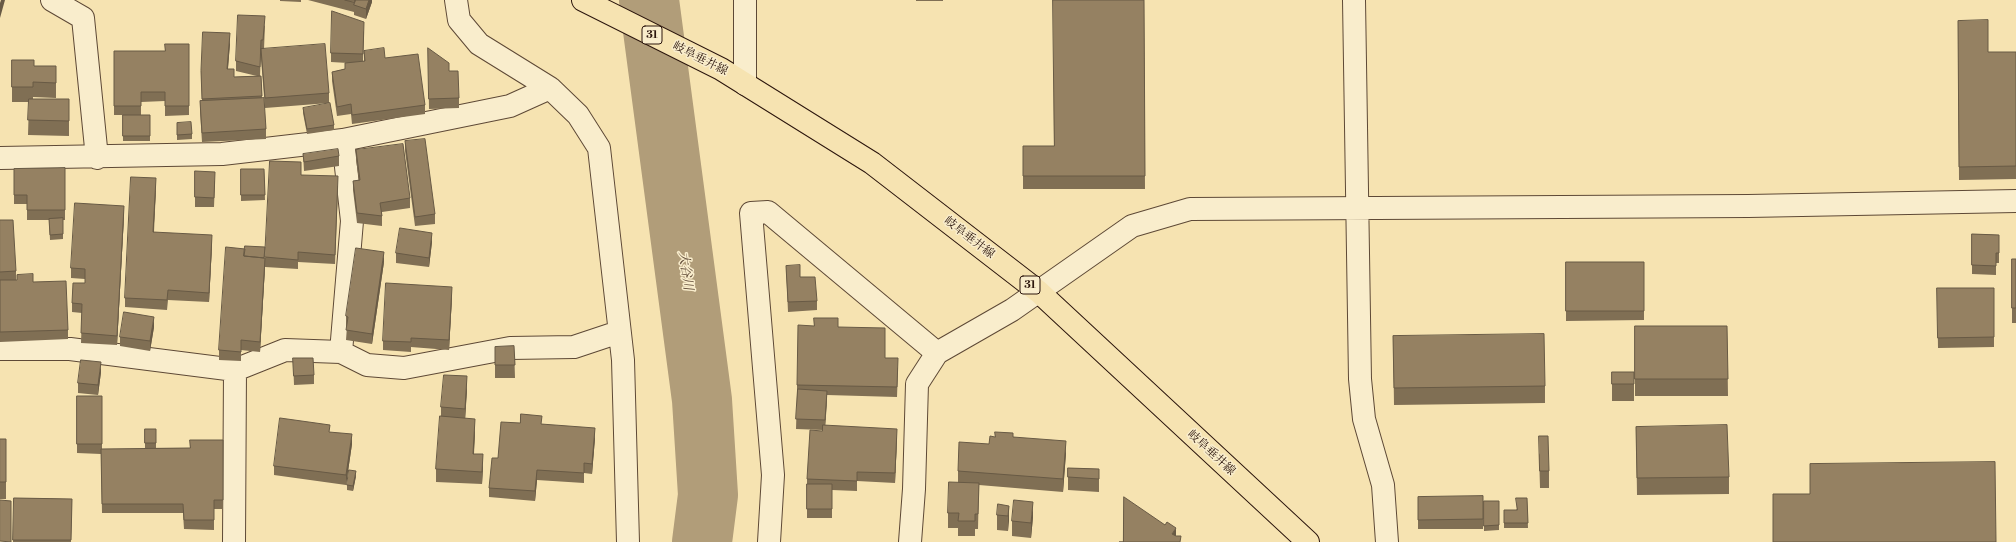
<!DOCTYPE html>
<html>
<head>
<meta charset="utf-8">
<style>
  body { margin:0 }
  canvas { display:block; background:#f6e3b1 }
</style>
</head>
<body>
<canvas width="2016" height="542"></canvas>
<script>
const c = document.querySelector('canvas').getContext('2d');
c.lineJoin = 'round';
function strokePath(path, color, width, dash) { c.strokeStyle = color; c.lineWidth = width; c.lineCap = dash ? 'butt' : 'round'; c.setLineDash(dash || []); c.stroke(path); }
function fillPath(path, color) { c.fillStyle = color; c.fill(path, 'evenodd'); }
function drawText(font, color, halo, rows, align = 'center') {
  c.font = font + ' "Libre Bodoni","Noto Serif JP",serif'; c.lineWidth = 3; c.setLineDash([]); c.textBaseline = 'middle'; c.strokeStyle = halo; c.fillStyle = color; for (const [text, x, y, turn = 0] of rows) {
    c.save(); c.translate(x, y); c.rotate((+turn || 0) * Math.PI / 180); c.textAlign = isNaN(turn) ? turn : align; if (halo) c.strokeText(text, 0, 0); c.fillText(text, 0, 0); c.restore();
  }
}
strokePath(new Path2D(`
  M649 0 702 400 708 495 702 542`), '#b19d79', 60);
const minor = new Path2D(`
  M52 0 83 18 97 158
  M1354 0 1360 379 1364 419 1383 485 1387 542
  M745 84V0
  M550 88 578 115 599 148 623 360 628 542
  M0 158 222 154 343 140 510 106 550 88 479 44 459 20 456 0
  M0 349H70L235 370
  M341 352 352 221 343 140
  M234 542 235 370 285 350 341 352 367 365 404 368 510 348 574 347 619 332
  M769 542 773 475 751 213 768 212 937 353
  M910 542 914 489 917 384 937 353 1012 310 1132 226 1190 209 1748 206 2016 201`);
const major = new Path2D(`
  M583 0 721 69 872 163 1039 292 1308 542`);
strokePath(minor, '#5e4936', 24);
strokePath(major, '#2c160d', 24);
strokePath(minor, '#f9edcc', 22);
strokePath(major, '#f6e3b1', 22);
fillPath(new Path2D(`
  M280 0H301V2L280 1Z
  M308 0H372V2L366 19 354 15V11V12Z
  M916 0H943V1H916Z
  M1144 0 1145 189H1023V146H1054Z
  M1958 21 1988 52H2016V179L1959 180Z
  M265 25 264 49 329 93V103L265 108 261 59V50L260 76H261L262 98 266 129V139L202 142 200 111V101H202L201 71 230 43 228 69 234 77 257 76 236 71V61Z
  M364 31 363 61H364V51L385 58 425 105V114L352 124 351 114 337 116 332 81V72L345 69V63H348L331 62V53Z
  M189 44V115L165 116V101L141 102V115H150V141H123V115H114V51H165Z
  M428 48 449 71 459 98V108L429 109Z
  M12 60 34 66H56V98L33 97V99H69V136L28 135 29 102H12Z
  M303 108 334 125V130L307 134 303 113Z
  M177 123 192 134V139L177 140Z
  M405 141 435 214V224L415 226 405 151Z
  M356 150 410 198V208L382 212V226L357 223 353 190V181L359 180 356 160Z
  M303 154 339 156V166L304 171Z
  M65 168V220H63V239L50 240 49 220H27V204H14V169Z
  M241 169H264L265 200 241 201Z
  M195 171 215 181 214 207H195Z
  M301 175 338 186 335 264 298 262V269L265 267 260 352 241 350V361L219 360V350L265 258Z
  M156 188 154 232 212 245 209 302 168 300 167 310 125 307V298Z
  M124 216 117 345 81 343 82 313 72 312V303L85 283V279L71 278V268Z
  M0 220 16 271V280L33 282 68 330V339L0 342Z
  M1972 234 1999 235V263H1996V275L1972 274Z
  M432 242 429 267 396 263V253Z
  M2012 259H2016V323H2012Z
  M384 262 372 344 346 340 347 326H346V316Z
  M1566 262H1644V320L1566 321Z
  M786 266 800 277 817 301V310L788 312Z
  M1937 288H1994V347L1938 348Z
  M452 297 449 350 411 347V352L383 350V341Z
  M1635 326H1727L1728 396H1635Z
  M154 327 150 351 120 346V337Z
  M838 327 885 358 898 368 897 397 827 395 825 425 897 438 895 483 857 481V491L832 490V518H807V479L823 430 796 429 797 395V385Z
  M1393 336 1545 386V403L1394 405Z
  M514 346 515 378H495V347Z
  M293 358 314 375V384L294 385Z
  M101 372 98 395 78 393V383Z
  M1612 372H1634V401H1612Z
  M467 389 465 418 475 432 474 454 483 467 482 484 436 482V469L441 417V407Z
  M77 396H102V449H145V429H156V448H146H190V440H223V509H214V530L184 529 183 513H102L101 454 77 453Z
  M542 424 595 438 592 474 584 473V483L537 480 535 501 489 497V488Z
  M1636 427 1729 477V494L1637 495Z
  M330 432 352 444 346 485 274 475V466Z
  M995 437H1013L1066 453 1063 492 979 485 978 529H975V536H958V528H948V513L958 483V471L989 444Z
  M0 439H6V499H0Z
  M1539 453 1549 471V488H1540Z
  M1068 468 1099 469V492L1068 490Z
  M356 476 353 491 347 490V485Z
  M1483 496V529H1418V497Z
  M14 498 72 499 71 542H13Z
  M1527 498 1528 528H1504V510H1516Z
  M1484 501H1499V530L1484 531Z
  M1009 506 1008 531 997 530V515Z
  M1033 517 1031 538 1012 536V521Z`), '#806f54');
fillPath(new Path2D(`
  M1 0H5L0 18V3Z
  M369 0H372V2L366 19V9Z
  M230 33V43L227 79V69Z
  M156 178V188L153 241V232Z
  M124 206V216L117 345V336Z
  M432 233V242L429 267V258Z
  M212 235V245L209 302V293Z
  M384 252V262L372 344V334Z
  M265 258V267L260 352V342Z
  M452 287V297L449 350V340Z
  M154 317V327L150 351V341Z
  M101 362V372L98 395V385Z
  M467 376V389L465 422V409Z
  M827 391V401L825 430V420Z
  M475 419V432L473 467V454Z
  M595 428V438L592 474V464Z
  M897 429V438L895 483V473Z
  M352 434V444L346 485V475Z
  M1066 441V453L1063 492V479Z
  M483 454V467L482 484V472Z
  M537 470V480L535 501V491Z
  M356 471V476L353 491V486Z
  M1033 502V517L1031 538V523Z
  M1009 506V521L1008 531V516Z
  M1176 528V541L1172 534Z`), '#685a45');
const building = new Path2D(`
  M345 0H355L354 2Z
  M356 0H369L366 9 354 5Z
  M1053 0H1144L1145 176H1023V146H1054Z
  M332 11 364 22 363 54 331 53Z
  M238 15 265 16 263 40H261L260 67 236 61Z
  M1988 20V52H2016V166L1959 167 1958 21Z
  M203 32 230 33 227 69H234V77L261 76 262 96 202 99 201 71Z
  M165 44H189V106H165V92H141V106H114V51H165Z
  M325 44 329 93 265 98 261 49Z
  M384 48 385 58 418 54 425 105 352 115 351 104 337 107 332 72 345 69V63L365 61 364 51Z
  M428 48 449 63V71H458L459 98 429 99Z
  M12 60H34V66H56V83L33 82V87H12Z
  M264 98 266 129 202 133 200 101Z
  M29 99H69V121L28 120Z
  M330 103 334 125 307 129 303 108Z
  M123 115H150V136H123Z
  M191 122 192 134 177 135V123Z
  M425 139 435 214 415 217 405 141Z
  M403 144 410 198 380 203 382 216 357 213 353 181 360 180 356 150Z
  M338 149 339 156 304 162 303 154Z
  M270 161 301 162V175L338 176 335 255 298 252V260L265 257Z
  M65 168V210H27V195H14V169Z
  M241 169H264L265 195H241Z
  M195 171 215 172 214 198 195 197Z
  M131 177 156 178 153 232 212 235 209 293 168 290 167 300 125 298Z
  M75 203 124 206 117 336 81 333 82 304 72 303 73 283H85V269L71 268Z
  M63 218V234L50 235 49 219Z
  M0 220H13L16 271 0 272Z
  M400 228 432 233 429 258 396 253Z
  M1972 234 1999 235V253H1996V266L1972 265Z
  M245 246 265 247 264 258 244 256Z
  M226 247 245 249 244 256 265 258 260 342 241 340V352L219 350Z
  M356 248 384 252 372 334 346 330 348 317 346 316Z
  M2012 259H2016V308H2012Z
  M1566 262H1644V311H1566Z
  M800 265V277H815L817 301 788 302 786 266Z
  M33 274V282L66 281 68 330 0 332V280H17V275Z
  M386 283 452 287 449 340 411 338V342L383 341Z
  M1937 288H1994V337L1938 338Z
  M124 312 154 317 150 341 120 337Z
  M814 318H838V327L885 328V358H898L897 387 797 385 798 325 814 326Z
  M1635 326H1727L1728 379H1635Z
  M1544 334 1545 386 1394 388 1393 336Z
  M514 346 515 365H495V347Z
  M293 358H313L314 375 294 376Z
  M81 360 101 362 98 385 78 383Z
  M1612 372H1634V384H1612Z
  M444 375 467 376 465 409 441 407Z
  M798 389 827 391 825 420 796 419Z
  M77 396H102V444H77Z
  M521 414 542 416 541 424 595 428 592 464 584 463V473L537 470 535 491 489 488 492 458H498L501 422 520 423Z
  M440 416 475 419 473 454H483L482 472 436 469Z
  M280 418 330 425 329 432 352 434 346 475 274 466Z
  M823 425 897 429 895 473 857 472V481L807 479 810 430 822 431Z
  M1727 425 1729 477 1637 478 1636 427Z
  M145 429H156V443H145Z
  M995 432 1013 433V437L1066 441 1063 479 958 471 959 442 989 444 990 436 995 437Z
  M1539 436H1548L1549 471H1540Z
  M0 439H6V482H0Z
  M190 440H223V500H214V520H184L183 504H102L101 449 190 448Z
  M1995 462 1996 542H1773V494H1810V464Z
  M1068 468 1099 469V479L1068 477Z
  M349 470 356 471 353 486 347 485Z
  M949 482 979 483 978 514H975V521H958L959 513H948Z
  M807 484H832V509H807Z
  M1483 496V519L1418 520V497Z
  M1124 497 1165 525 1167 522 1176 528 1172 534 1176 536H1181L1180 542H1119H1123Z
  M14 498 72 499 71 540H13Z
  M1516 498H1527L1528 523H1504V510H1517Z
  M0 500 11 501V542L0 541Z
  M1014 500 1033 502 1031 523 1012 521Z
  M1484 501H1499V525L1484 526Z
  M998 504 1009 506 1008 516 997 515Z`);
fillPath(building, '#958162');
strokePath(building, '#685a45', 1);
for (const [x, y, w] of [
  [652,35,20],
  [1030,285,20]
]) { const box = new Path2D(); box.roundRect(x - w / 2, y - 9, w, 18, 3); c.fillStyle = '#f9edcc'; c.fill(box); strokePath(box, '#2c160d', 1); }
drawText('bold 11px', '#2c160d', null, [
  ["31",652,35],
  ["31",1030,285]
]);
drawText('12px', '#2c160d', '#f9edcc', [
  ["岐阜垂井線",700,59,27],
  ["岐阜垂井線",969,238,38],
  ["岐阜垂井線",1211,453,43]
]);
drawText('italic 13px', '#614c38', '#f9edcc', [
  ["大谷川",685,271,82]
]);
</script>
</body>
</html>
